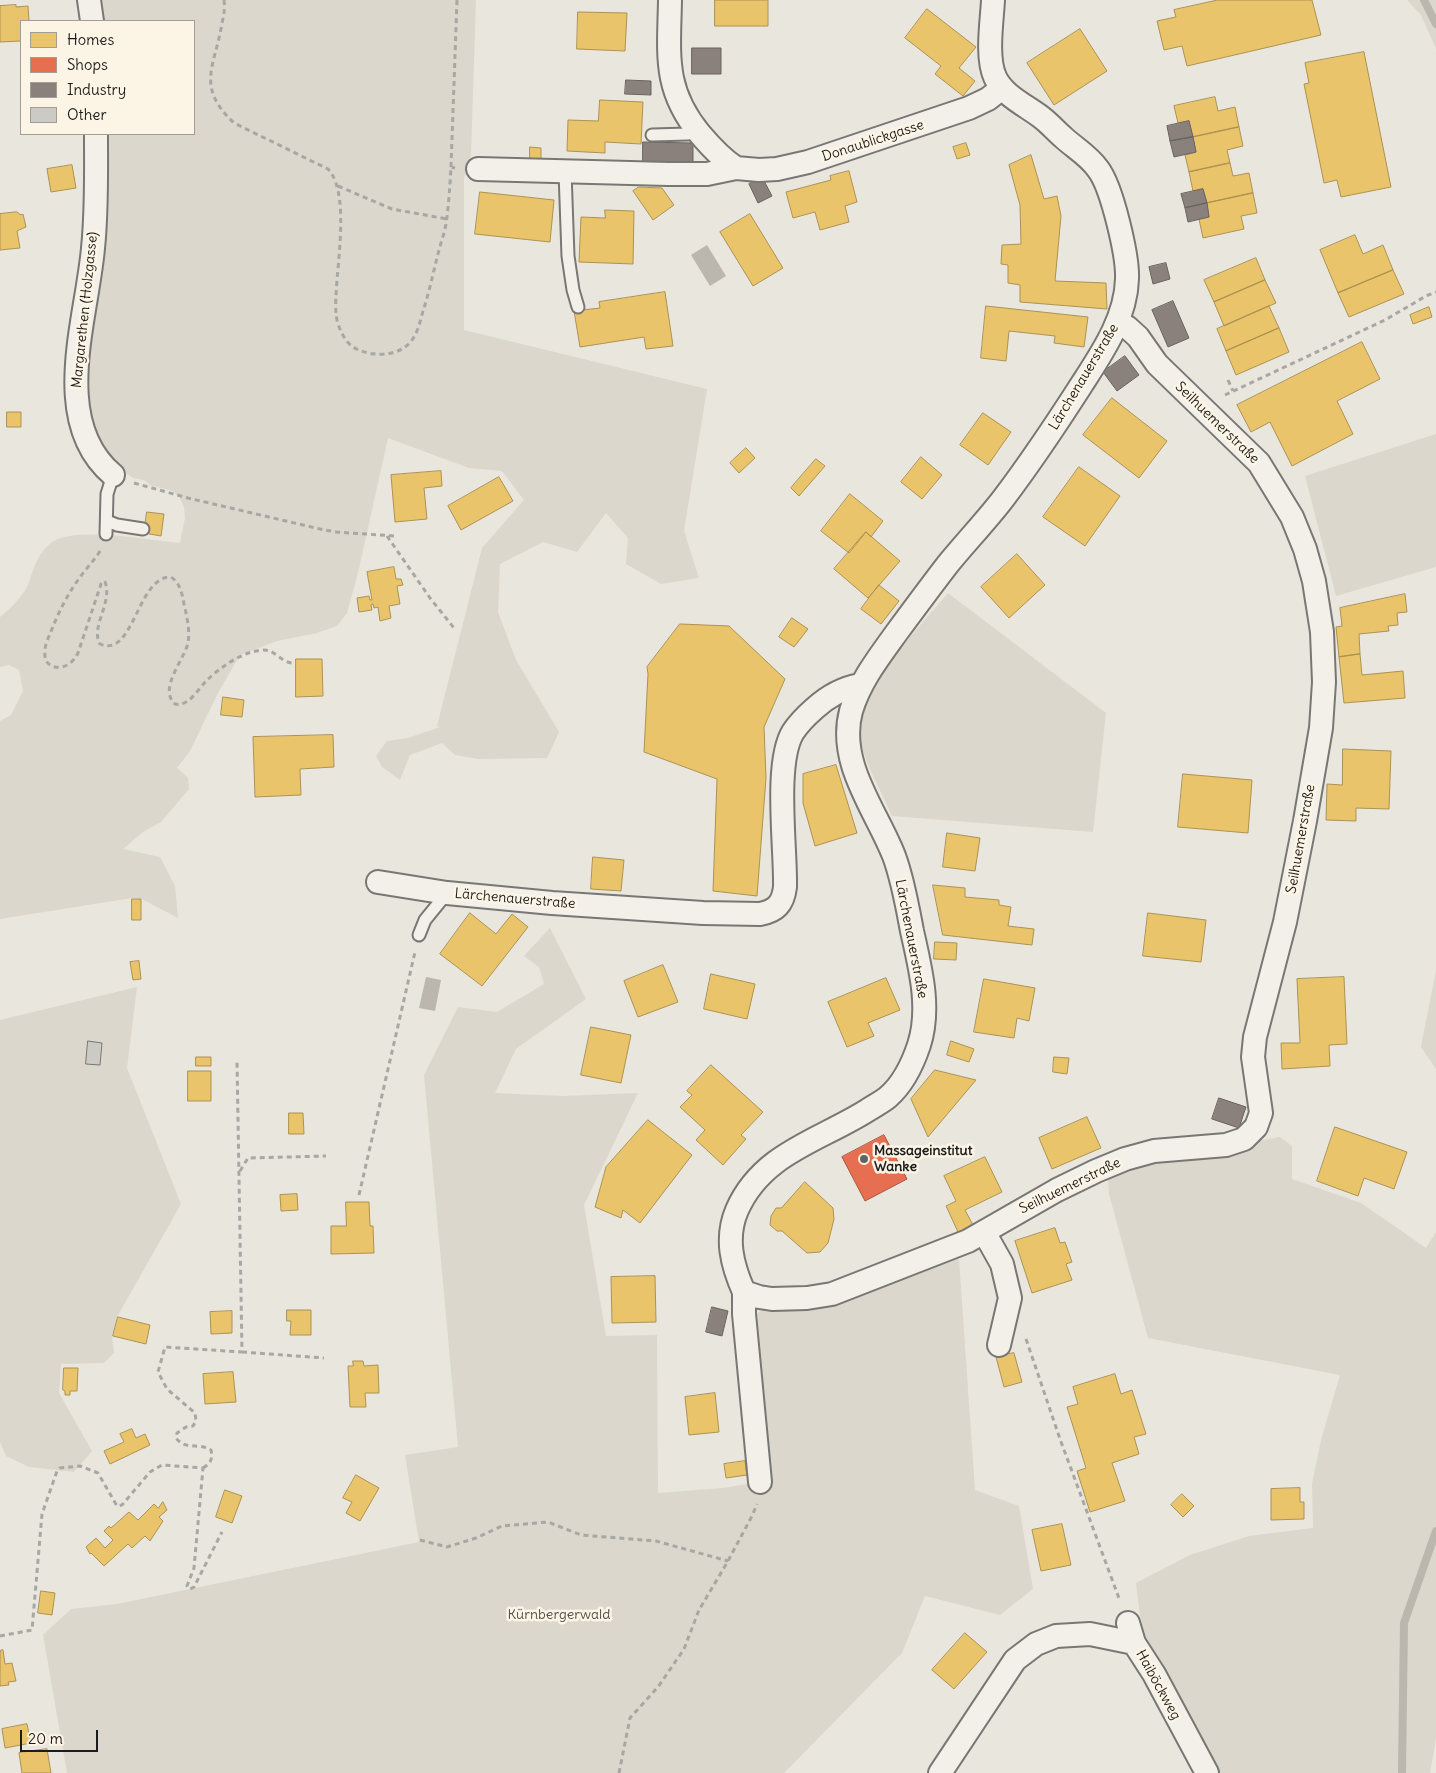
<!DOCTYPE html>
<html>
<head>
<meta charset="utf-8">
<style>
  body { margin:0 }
  #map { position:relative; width:1436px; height:1773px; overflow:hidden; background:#e9e6de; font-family:Delius,sans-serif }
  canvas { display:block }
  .legend { position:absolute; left:20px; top:20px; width:175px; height:115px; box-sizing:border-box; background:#fcf5e5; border:1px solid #a29e95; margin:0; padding:6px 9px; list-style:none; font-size:15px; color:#1c1c1c }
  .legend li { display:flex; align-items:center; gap:10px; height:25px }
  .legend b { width:25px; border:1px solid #a29e95 }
  .scale { position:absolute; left:20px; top:1730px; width:78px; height:22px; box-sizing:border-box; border:2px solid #1c1c1c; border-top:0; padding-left:6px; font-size:15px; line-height:18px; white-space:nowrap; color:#1c1c1c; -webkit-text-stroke:4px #fcf5e5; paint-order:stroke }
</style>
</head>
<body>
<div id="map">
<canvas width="1436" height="1773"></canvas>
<ul class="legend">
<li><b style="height:14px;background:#e9c46a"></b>Homes</li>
<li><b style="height:14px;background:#e76f51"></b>Shops</li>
<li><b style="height:14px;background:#8a817c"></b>Industry</li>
<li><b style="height:14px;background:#cccac4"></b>Other</li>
</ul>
<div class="scale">20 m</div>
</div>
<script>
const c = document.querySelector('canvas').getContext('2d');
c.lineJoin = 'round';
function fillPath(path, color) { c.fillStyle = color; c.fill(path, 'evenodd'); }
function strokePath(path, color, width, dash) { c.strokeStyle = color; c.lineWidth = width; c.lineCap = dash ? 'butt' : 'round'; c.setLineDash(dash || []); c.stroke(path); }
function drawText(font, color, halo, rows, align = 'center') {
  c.font = font + ' Delius,sans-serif'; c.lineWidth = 5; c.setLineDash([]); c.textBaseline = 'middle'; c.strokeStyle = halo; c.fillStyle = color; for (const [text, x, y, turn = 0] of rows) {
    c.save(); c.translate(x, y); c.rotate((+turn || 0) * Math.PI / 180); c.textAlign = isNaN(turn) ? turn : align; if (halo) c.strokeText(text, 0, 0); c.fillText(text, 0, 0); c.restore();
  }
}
fillPath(new Path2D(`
  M101 0H476L471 154 464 178V330L707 389 684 531 699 578 661 584 626 564 628 538 606 513 577 552 543 542 500 564 498 612 516 660 559 732 547 758 478 759 455 755 442 743 410 755 400 780 382 767 376 756 387 741 408 738 440 727 437 726 482 548 524 500 502 471 469 468 388 438 358 573 347 613 337 626 317 633 277 641 240 655 218 693 190 751 177 768 188 778 189 789 161 822 143 832 123 849 160 857 175 886 178 918 140 898H132L0 919V721L11 715 23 691 19 670 9 665 0 667V617C10 609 19 600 26 589 31 579 33 567 39 557 44 549 50 542 58 539 85 528 149 540 180 543L185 518 184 507 180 498 173 491 150 485 144 480 133 478 111 463 81 402 105 134H194V21H103Z
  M1407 0H1436V49L1421 15Z
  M1436 434V567L1336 596 1305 476Z
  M948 593 1106 713 1093 832 892 816 868 765 863 751 859 736 860 721 876 676Z
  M550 928 586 999 516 1049 495 1093 564 1096 638 1093 584 1205 606 1336 657 1335 658 1493 723 1488 772 1480 755 1322 756 1314 762 1310 769 1309 827 1305 959 1259 975 1490 1019 1506 1033 1589 1000 1615 925 1596 902 1653 784 1773H67L43 1635 71 1609 117 1604 419 1542 405 1455 458 1447 424 1075 458 1007 497 1012 544 984 539 967 524 956Z
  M1436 970V1069L1421 1047Z
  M137 987 127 1068 181 1204 117 1317 112 1336 114 1353 104 1363 61 1364 59 1393 92 1451 74 1472 29 1467 6 1456 0 1442V1020Z
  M1280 1137 1292 1146V1179L1361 1203 1426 1248 1436 1232V1738L1430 1773H1213L1143 1641 1136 1583 1190 1555 1249 1536 1313 1528 1312 1484 1321 1440 1340 1375 1148 1338 1109 1194 1108 1175 1122 1166Z`), '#dbd7cc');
fillPath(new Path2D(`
  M707 245 726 276 710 286 691 255Z
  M426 977 441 980 435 1011 419 1008Z`), '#bbb6ae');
const homes = new Path2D(`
  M715 0H768V26H715Z
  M1218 0H1312L1321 35 1187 66 1182 46 1164 50 1157 21 1176 17 1174 10Z
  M16 5V7L28 6 29 21H21V41L0 42V6Z
  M927 9 976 47 959 68 975 81 963 96 935 74 941 66 905 38Z
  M578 12 627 13 625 51 577 49Z
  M1080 29 1107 71 1054 105 1027 63Z
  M1364 52 1391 187 1341 197 1337 180 1324 183 1304 84 1309 83 1305 63Z
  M1215 97 1218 111 1235 107 1239 127 1193 137 1189 121 1178 123 1174 106Z
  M600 100 643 102 641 144 605 142V153L567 151 568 120 598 121Z
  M1239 127 1243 146 1227 150 1230 163 1189 172 1185 155 1196 152 1193 137Z
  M966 143 970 155 957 159 953 147Z
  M530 147 541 148V161H530Z
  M1031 155 1044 199 1057 196 1061 216 1055 281 1106 283 1107 309 1020 302V285L1008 283V265L1001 264 1002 245 1021 244 1020 205 1009 165Z
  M1230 163 1233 176 1249 173 1253 193 1207 203 1203 189 1193 191 1189 172Z
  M72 165 76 188 51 192 47 169Z
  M849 171 857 202 845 206 849 222 820 230 815 212 793 218 786 192 831 180 830 176Z
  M639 187 662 188 674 205 653 220 633 191Z
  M480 192 554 200 550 242 475 234Z
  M1253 193 1257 213 1241 216 1244 229 1203 238 1199 219 1209 217 1207 203Z
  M605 210 634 211 633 264 579 262 581 217 605 218Z
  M17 212 21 215 23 214 26 227 17 231 20 248 0 250V214Z
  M750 214 783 268 753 286 720 232Z
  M1355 235 1363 254 1383 245 1393 270 1338 293 1320 250Z
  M1256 258 1265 280 1214 302 1204 280Z
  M1393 270 1404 294 1349 317 1338 293Z
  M1265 280 1276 303 1224 326 1214 302Z
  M665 292 673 346 646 349 644 337 580 347 574 311 600 308 599 302Z
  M986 306 1088 317 1084 347 1054 343 1055 336 1009 331 1006 361 981 358Z
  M1269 306 1279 328 1226 351 1217 329Z
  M1429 307 1432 317 1413 324 1410 315Z
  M1279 328 1289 352 1236 375 1226 351Z
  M1362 342 1380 379 1337 401 1353 434 1292 466 1270 422 1251 432 1237 405Z
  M1112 398 1167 441 1139 478 1083 435Z
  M7 412H21V427H7Z
  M983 413 1011 432 988 465 960 445Z
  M746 448 755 458 739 473 730 463Z
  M921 457 942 475 922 499 901 482Z
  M816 459 825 466 799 496 791 488Z
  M1079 467 1120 496 1085 546 1043 517Z
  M441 471 442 486 424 488 427 519 395 522 391 475Z
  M499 477 513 501 461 530 448 506Z
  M850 494 883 521 871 537 866 532 849 553 821 531Z
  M147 512 164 514 161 536 144 533Z
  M866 532 900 561 868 598 834 569Z
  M1017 554 1045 585 1009 618 981 587Z
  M394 567 396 579H401L403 585 397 586 400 604 389 606 391 618 380 621 378 607 374 608 373 604 371 605 372 610 359 612 357 598 369 596 370 600H372L367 572Z
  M879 585 899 601 881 624 861 609Z
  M1405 594 1407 612 1397 613 1398 625 1388 626 1389 631 1359 634 1360 654 1339 657 1336 627 1342 626 1340 608Z
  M792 618 808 629 794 647 779 637Z
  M680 624 729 626 785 679 764 727 766 778 757 896 713 891 717 779 644 752 648 674 647 667Z
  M1360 654 1362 675 1403 671 1405 698 1344 703 1339 657Z
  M296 659H322L323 696 296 697Z
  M223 697 244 700 242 717 221 715Z
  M333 735 334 767 300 769 301 795 255 797 253 737Z
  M1343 749 1391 751 1389 809 1356 808V821L1326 820 1327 784 1342 785Z
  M836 765 857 833 815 846 803 803V774Z
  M1183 774 1252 780 1248 833 1178 827Z
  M947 833 980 838 975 871 943 867Z
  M593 857 624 860 621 891 591 889Z
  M933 885 965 888V897L999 900V905L1011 907 1008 926 1034 929 1032 945 943 935Z
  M132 899H141V920H132Z
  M470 913 496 934 512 914 528 927 482 986 440 954Z
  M1148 913 1206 920 1201 962 1143 956Z
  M935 942 957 943 956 960 934 959Z
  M139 961 141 979 133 980 130 962Z
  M663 965 678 1002 638 1017 624 981Z
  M711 974 755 984 747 1019 704 1009Z
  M1344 977 1347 1044 1329 1045 1330 1066 1282 1069 1281 1043H1300L1297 979Z
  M886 978 900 1010 868 1023 874 1036 847 1047 828 1002Z
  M984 979 1035 988 1029 1021 1017 1018 1014 1038 974 1032Z
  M591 1027 631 1035 621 1083 581 1075Z
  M951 1041 974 1049 969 1062 947 1055Z
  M196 1057H211V1066H196Z
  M1054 1057 1069 1058 1067 1074 1053 1072Z
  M711 1065 763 1112 741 1135 746 1139 723 1165 696 1140 705 1130 680 1107 692 1095 687 1091Z
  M935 1070 976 1080 928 1137 911 1099Z
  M188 1071H211V1101H188Z
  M289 1113H303L304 1134H289Z
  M1087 1117 1101 1148 1052 1169 1039 1138Z
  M648 1120 692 1155 640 1223 623 1210 621 1218 595 1207 606 1167Z
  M1335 1127 1407 1152 1394 1189 1364 1178 1358 1196 1317 1181Z
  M985 1157 1002 1192 965 1210 974 1227 959 1234 946 1206 956 1201 944 1176Z
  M805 1182 833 1208 834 1219 828 1243 820 1252 807 1253 782 1231H777L770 1225 771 1216 776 1208H781Z
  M297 1194 298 1210 281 1211 280 1195Z
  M346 1202H369L370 1226H373L374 1253 331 1254V1226H346Z
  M1055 1228 1060 1243 1065 1242 1072 1262 1066 1264 1072 1280 1032 1293 1015 1241Z
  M655 1276 656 1322 612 1323 611 1277Z
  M287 1310H311V1335H290L291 1321H287Z
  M232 1311V1333L211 1334 210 1312Z
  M118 1317 150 1325 146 1344 113 1336Z
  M1014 1353 1022 1382 1004 1387 996 1357Z
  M353 1361H363L364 1366 378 1365 379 1393H365L366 1407H350L348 1366H353Z
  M64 1368H78L77 1391H70V1395H65V1391L63 1390Z
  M233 1372 236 1402 205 1404 203 1374Z
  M1115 1374 1121 1394 1132 1390 1146 1434 1134 1437 1139 1454 1112 1463 1125 1501 1090 1512 1077 1471 1086 1468 1067 1407 1078 1404 1073 1387Z
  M715 1393 719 1432 689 1435 685 1397Z
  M132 1429 136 1438 145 1434 150 1445 110 1464 104 1451 124 1442 120 1434Z
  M745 1461 747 1475 726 1478 724 1464Z
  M356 1475 379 1488 360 1521 346 1513 352 1502 343 1498Z
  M1300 1488V1502H1304V1519L1271 1520V1489Z
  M225 1490 242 1496 232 1523 216 1517Z
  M1182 1494 1194 1506 1183 1517 1171 1505Z
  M163 1502 167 1510 159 1517 163 1521 150 1541 145 1536 132 1548 128 1544 104 1566 91 1553 90 1554 86 1547 96 1538 105 1548 113 1540 104 1531 109 1526 111 1528 129 1512 138 1520 154 1504 158 1508Z
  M1062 1524 1071 1565 1041 1571 1032 1530Z
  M41 1591 55 1593 52 1615 38 1613Z
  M965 1633 987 1652 954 1689 932 1670Z
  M3 1650 5 1664 12 1663 16 1681 8 1682 9 1685 0 1686V1651Z
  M27 1724 31 1743 5 1748 2 1729Z
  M47 1749 51 1773H22L19 1753Z`);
fillPath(homes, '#e9c46a');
strokePath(homes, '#ac9253', 1);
const shops = new Path2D(`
  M884 1135 907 1179 865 1201 842 1157Z`);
fillPath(shops, '#e76f51');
strokePath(shops, '#aa5641', 1);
const industry = new Path2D(`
  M692 48H721V74H692Z
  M626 80 651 81V95L625 94Z
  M1189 121 1193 137 1170 141 1167 126Z
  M1193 137 1196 152 1174 157 1170 141Z
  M643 142 693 143V164L643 163Z
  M762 177 772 196 758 203 749 184Z
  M1203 189 1207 203 1185 208 1181 194Z
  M1207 203 1209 217 1188 222 1185 208Z
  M1166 263 1170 279 1153 284 1149 267Z
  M1173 301 1189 338 1168 347 1152 310Z
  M1125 356 1139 375 1117 391 1103 372Z
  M1219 1098 1246 1107 1239 1128 1212 1119Z
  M712 1307 728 1311 722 1336 706 1332Z`);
fillPath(industry, '#8a817c');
strokePath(industry, '#69635f', 1);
strokePath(new Path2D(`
  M1424 0 1436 24
  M1402 1773 1404 1623 1436 1531`), '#bbb6ae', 8);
const building = new Path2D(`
  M88 1041 102 1043 100 1065 86 1064Z`);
fillPath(building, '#cccac4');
strokePath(building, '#787773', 1);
const service = new Path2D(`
  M652 135 688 134 696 129
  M565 172 568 256 573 290 578 307
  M107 521 117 525 143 529
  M106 534 107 494 113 475
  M419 935 425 920 447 893`);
const minor = new Path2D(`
  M89 0 92 21
  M670 0C669 55 663 89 700 134 711 147 722 159 736 168
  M96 134C96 172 97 210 93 248 87 319 49 421 113 475
  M478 169 668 174H707L736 168 759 170 777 169 808 162 969 108 988 99 1002 88
  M378 882 447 893 552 903 703 913 760 914C776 911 783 904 785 887 786 849 774 763 793 732 799 723 806 716 814 709 827 697 843 688 860 685
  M984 1232 1002 1264 1010 1298 999 1345
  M744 1292C732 1265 725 1238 737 1210 762 1153 819 1141 868 1110 874 1106 882 1102 888 1097 903 1084 913 1063 919 1045 931 1008 920 967 912 931 907 905 903 880 894 856 876 810 837 763 851 711 860 681 879 657 897 632 914 609 931 586 948 564 966 542 986 521 1003 499 1031 462 1057 423 1082 384 1102 353 1126 318 1127 279 1128 256 1112 187 1098 169 1089 156 1075 148 1064 138 1056 131 1049 123 1041 117 1025 105 1003 95 995 77 986 57 992 21 993 0
  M760 1482 744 1314V1292L759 1297 772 1299 807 1298 832 1294 968 1241 1057 1190 1096 1171 1125 1159 1154 1151 1226 1145 1244 1139 1256 1127 1261 1113 1253 1057 1255 1037 1285 922 1305 821 1321 728 1324 682 1322 632 1314 581 1305 549 1292 517 1259 463 1157 364 1138 337 1127 327 1118 322
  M1128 1623 1134 1643 1154 1674 1207 1773
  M940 1773 1015 1660 1036 1644 1056 1636 1090 1634 1134 1643`);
strokePath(service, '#787773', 15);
strokePath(minor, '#787773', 26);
strokePath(new Path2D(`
  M224 0C225 8 224 15 222 23 215 67 195 86 234 123L328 169C353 196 333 279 336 314 337 325 344 341 353 347 371 358 402 358 414 337 419 329 421 317 424 308 430 289 434 269 439 250 442 239 446 228 447 217 449 200 450 184 451 167L455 168
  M451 167 457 0
  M338 186 392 209 447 219
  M1228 380 1233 391
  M1225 395 1385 320 1426 296 1436 292
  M134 483 188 498 320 529 336 532 395 536
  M387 536 430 598 454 628
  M100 551C95 560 87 567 81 576 68 593 58 613 50 634 47 640 44 648 45 656 46 668 60 670 69 664 73 661 76 657 78 653L101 584 103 581 105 582C113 603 90 627 100 644 134 659 137 576 171 577 180 583 182 593 184 604 187 617 190 630 188 643 184 660 158 689 175 704 189 707 198 689 207 680 222 666 243 651 264 650 275 650 281 662 292 663
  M240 1171 248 1158 326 1156
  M359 1195 415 952
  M1026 1339 1060 1439 1120 1601
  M242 1352 324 1358
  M203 1468C211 1463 213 1459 211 1450 198 1442 186 1451 176 1438L177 1433 186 1427 193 1426 196 1421 195 1413 167 1389 158 1372 165 1347 242 1352 237 1061
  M420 1540 447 1547 476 1538 502 1526 548 1522 581 1535 656 1541 728 1561
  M0 1636 32 1630 42 1514 57 1471 60 1468 80 1466 98 1473 117 1506 122 1505 150 1472 162 1465 203 1468 194 1568 187 1586 190 1589 194 1587 222 1532
  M619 1773 630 1718 658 1687 684 1649 699 1610 728 1561 752 1516 757 1504`), '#a9a7a3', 3, [5, 4]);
strokePath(service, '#f3f0ea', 11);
strokePath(minor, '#f3f0ea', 22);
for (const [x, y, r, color] of [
  [864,1159,5,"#646360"]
]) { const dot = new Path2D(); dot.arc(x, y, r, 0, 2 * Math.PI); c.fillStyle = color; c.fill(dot); strokePath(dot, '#fcf5e5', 2); }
drawText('14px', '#1c1c1c', '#fcf5e5', [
  ["Donaublickgasse",873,141,-18],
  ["Margarethen (Holzgasse)",85,310,-84],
  ["Lärchenauerstraße",1084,377,-59],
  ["Seilhuemerstraße",1217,423,44],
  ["Seilhuemerstraße",1301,839,-80],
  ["Lärchenauerstraße",515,899,5],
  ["Lärchenauerstraße",911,939,79],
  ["Seilhuemerstraße",1070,1186,-26],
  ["Haiböckweg",1158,1685,61]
]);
drawText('bold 14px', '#1c1c1c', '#fcf5e5', [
  ["Massageinstitut",874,1151],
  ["Wanke",874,1167]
], 'left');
drawText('14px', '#52504c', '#fcf5e5', [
  ["Kürnbergerwald",559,1615]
]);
</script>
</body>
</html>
